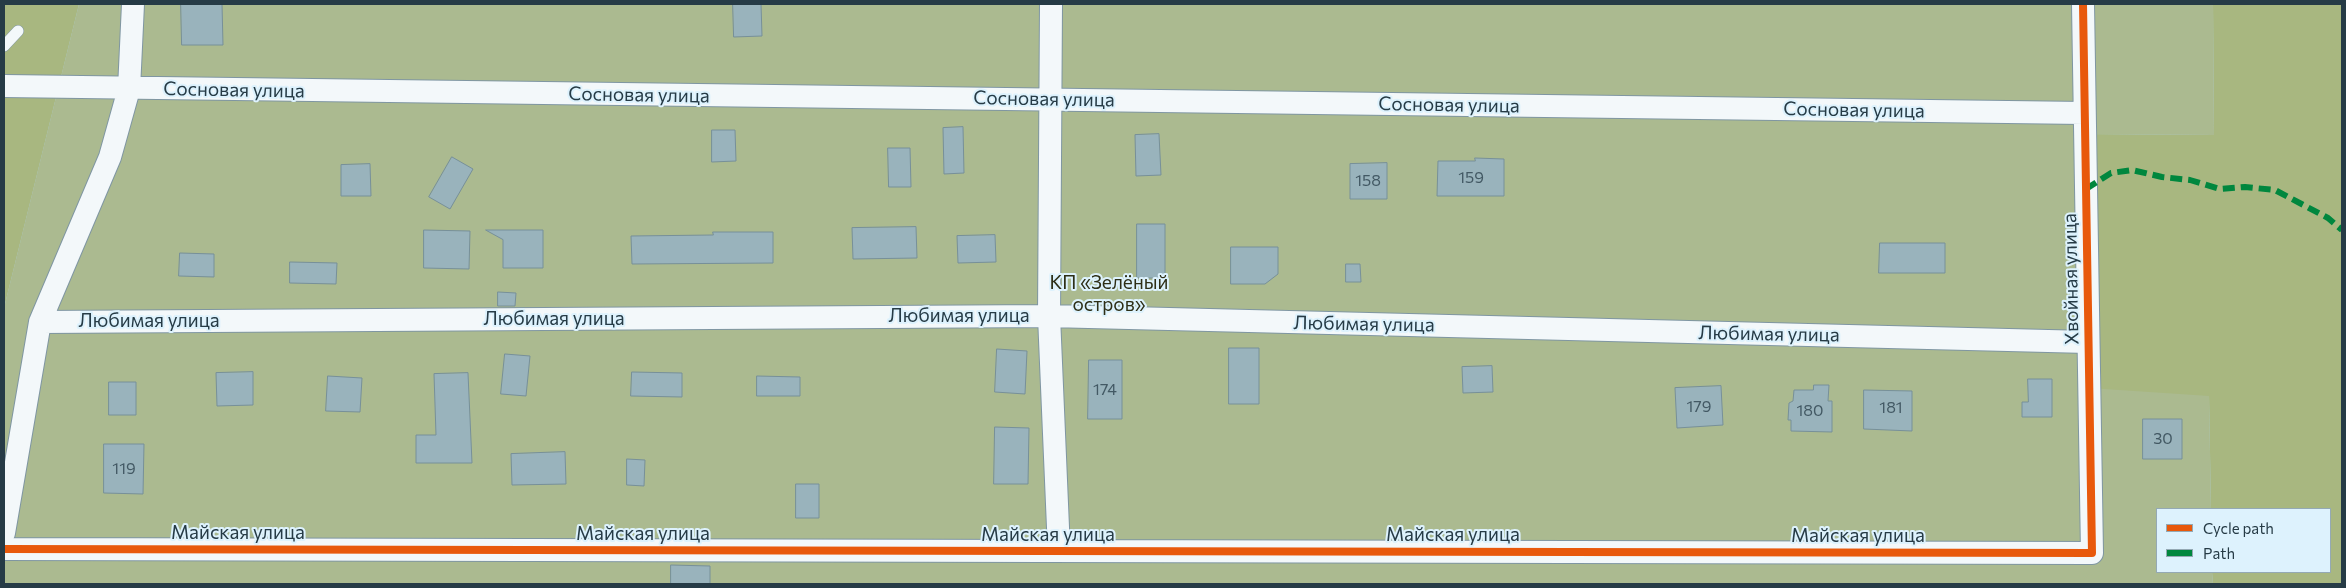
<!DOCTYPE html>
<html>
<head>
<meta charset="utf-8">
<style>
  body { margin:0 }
  #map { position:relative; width:2346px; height:588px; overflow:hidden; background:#b2d0df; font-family:Commissioner,sans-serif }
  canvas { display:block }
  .frame { position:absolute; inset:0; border:5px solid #263b46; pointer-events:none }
  .legend { position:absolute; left:2156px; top:508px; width:175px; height:65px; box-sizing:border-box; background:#ddf2fd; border:1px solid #94a9b4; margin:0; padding:6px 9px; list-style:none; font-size:15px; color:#263b46 }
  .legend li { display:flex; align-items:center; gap:10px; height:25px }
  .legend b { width:25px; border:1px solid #94a9b4 }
</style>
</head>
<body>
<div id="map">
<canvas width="2346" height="588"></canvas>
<div class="frame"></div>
<ul class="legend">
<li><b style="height:6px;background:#e8590c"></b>Cycle path</li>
<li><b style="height:6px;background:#00873e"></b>Path</li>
</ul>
</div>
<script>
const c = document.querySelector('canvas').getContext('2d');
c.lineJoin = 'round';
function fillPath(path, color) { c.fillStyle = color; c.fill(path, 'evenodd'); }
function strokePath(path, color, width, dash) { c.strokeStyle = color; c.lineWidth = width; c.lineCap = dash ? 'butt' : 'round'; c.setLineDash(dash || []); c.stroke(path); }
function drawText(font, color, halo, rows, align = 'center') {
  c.font = font + ' Commissioner,sans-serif'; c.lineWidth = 4; c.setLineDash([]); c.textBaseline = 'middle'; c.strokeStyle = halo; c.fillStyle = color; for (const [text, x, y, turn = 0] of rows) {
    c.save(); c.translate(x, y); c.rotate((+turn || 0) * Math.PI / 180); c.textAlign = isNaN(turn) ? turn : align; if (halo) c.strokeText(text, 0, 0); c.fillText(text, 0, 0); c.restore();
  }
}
fillPath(new Path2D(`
  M79 4H2213L2214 135 2085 134 2209 395 2211 509H2157V572H2212L2213 584H4V308Z`), '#abba90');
fillPath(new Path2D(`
  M4 4H79L4 308Z
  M2213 4H2342V584H2213L2212 572H2330V509H2211L2209 396 2089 388 2084 134 2214 135Z`), '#a8b780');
const building = new Path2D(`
  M181 4H222L223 45H182Z
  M733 4H761L762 36 734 37Z
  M963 127 964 173 944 174 943 128Z
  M712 130H735L736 161 712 162Z
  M1159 134 1161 175 1136 176 1135 135Z
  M888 148H910L911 187H889Z
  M452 157 473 169 450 209 429 197Z
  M1475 158 1504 159V196H1437L1438 161H1475Z
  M1387 163V199H1350V164Z
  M370 164 371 196H341V165Z
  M1137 224H1165V278H1137Z
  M916 227 917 258 853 259 852 228Z
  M424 230 470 231 469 269 424 268Z
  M486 230H543V268H503V240Z
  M713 232H773V263L632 264 631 236 713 235Z
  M995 235 996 262 958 263 957 236Z
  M1880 243H1945V273H1879Z
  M1231 247H1278V274L1265 284H1231Z
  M180 253 214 254V277L179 276Z
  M290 262 337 263 336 284 290 283Z
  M1346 264H1360L1361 282H1346Z
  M498 292 516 293 515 306H498Z
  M1229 348H1259V404H1229Z
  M997 349 1027 351 1025 394 995 392Z
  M505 354 530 356 526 396 501 394Z
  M1089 360H1122V419H1088Z
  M1492 366 1493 392 1463 393 1462 367Z
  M253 372V405L217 406 216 373Z
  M632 372 682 373V397L631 396Z
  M468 373 472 463H416V435H436L434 374Z
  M328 376 362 378 360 412 326 411Z
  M757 376 800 377V396H757Z
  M2028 379H2052V417H2022V402H2028Z
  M109 382H136V415H109Z
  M1814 385H1829L1828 401H1832V432L1791 431V420H1788L1789 403 1793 401 1794 390H1813Z
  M1721 386 1723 425 1677 428 1675 388Z
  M1864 390 1912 391V431L1864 429Z
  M2143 419H2182V459H2143Z
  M995 427 1029 428 1028 484H994Z
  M104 444H144L143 494 104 493Z
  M565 452 566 484 512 485 511 454Z
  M627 459 645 460 644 486 627 485Z
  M796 484H819V518H796Z
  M671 565 710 566V584H671Z`);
fillPath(building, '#99b3bc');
strokePath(building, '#779099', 1);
const service = new Path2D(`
  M4 46 18 31`);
const minor = new Path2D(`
  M1051 4 1049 316 1059 551
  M4 86 2084 113
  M40 322 1049 316 2088 342
  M4 533 40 322 110 157 129 89 133 4
  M4 549 2092 553 2083 4`);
strokePath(service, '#7f96a2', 12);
strokePath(minor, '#7f96a2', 24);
strokePath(service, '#f3f8fa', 11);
strokePath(minor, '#f3f8fa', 22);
strokePath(new Path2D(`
  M2086 189 2111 173 2132 170 2162 177 2190 180 2220 189 2245 187 2275 190 2328 218 2342 230`), '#00873e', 6, [12, 6]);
strokePath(new Path2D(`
  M4 549 2092 553 2083 4`), '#e8590c', 8);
drawText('16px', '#435964', null, [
  ["159",1471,178],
  ["158",1368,181],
  ["174",1105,390],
  ["179",1699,407],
  ["181",1891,408],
  ["180",1810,411],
  ["30",2163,439],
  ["119",124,469]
]);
drawText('19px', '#263b46', '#ddf2fd', [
  ["Сосновая улица",234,90,1],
  ["Сосновая улица",639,95,1],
  ["Сосновая улица",1044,99,1],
  ["Сосновая улица",1449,105,1],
  ["Сосновая улица",1854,110,1],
  ["Хвойная улица",2071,279,-91],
  ["Любимая улица",959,316],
  ["Любимая улица",554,319],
  ["Любимая улица",149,321],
  ["Любимая улица",1364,324,1],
  ["Любимая улица",1769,334,1],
  ["Майская улица",238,533],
  ["Майская улица",643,534],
  ["Майская улица",1048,535],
  ["Майская улица",1453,535],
  ["Майская улица",1858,536]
]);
drawText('19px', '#2d2e16', '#ddf2fd', [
  ["КП «Зелёный",1109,283],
  ["остров»",1109,305]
]);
</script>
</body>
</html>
